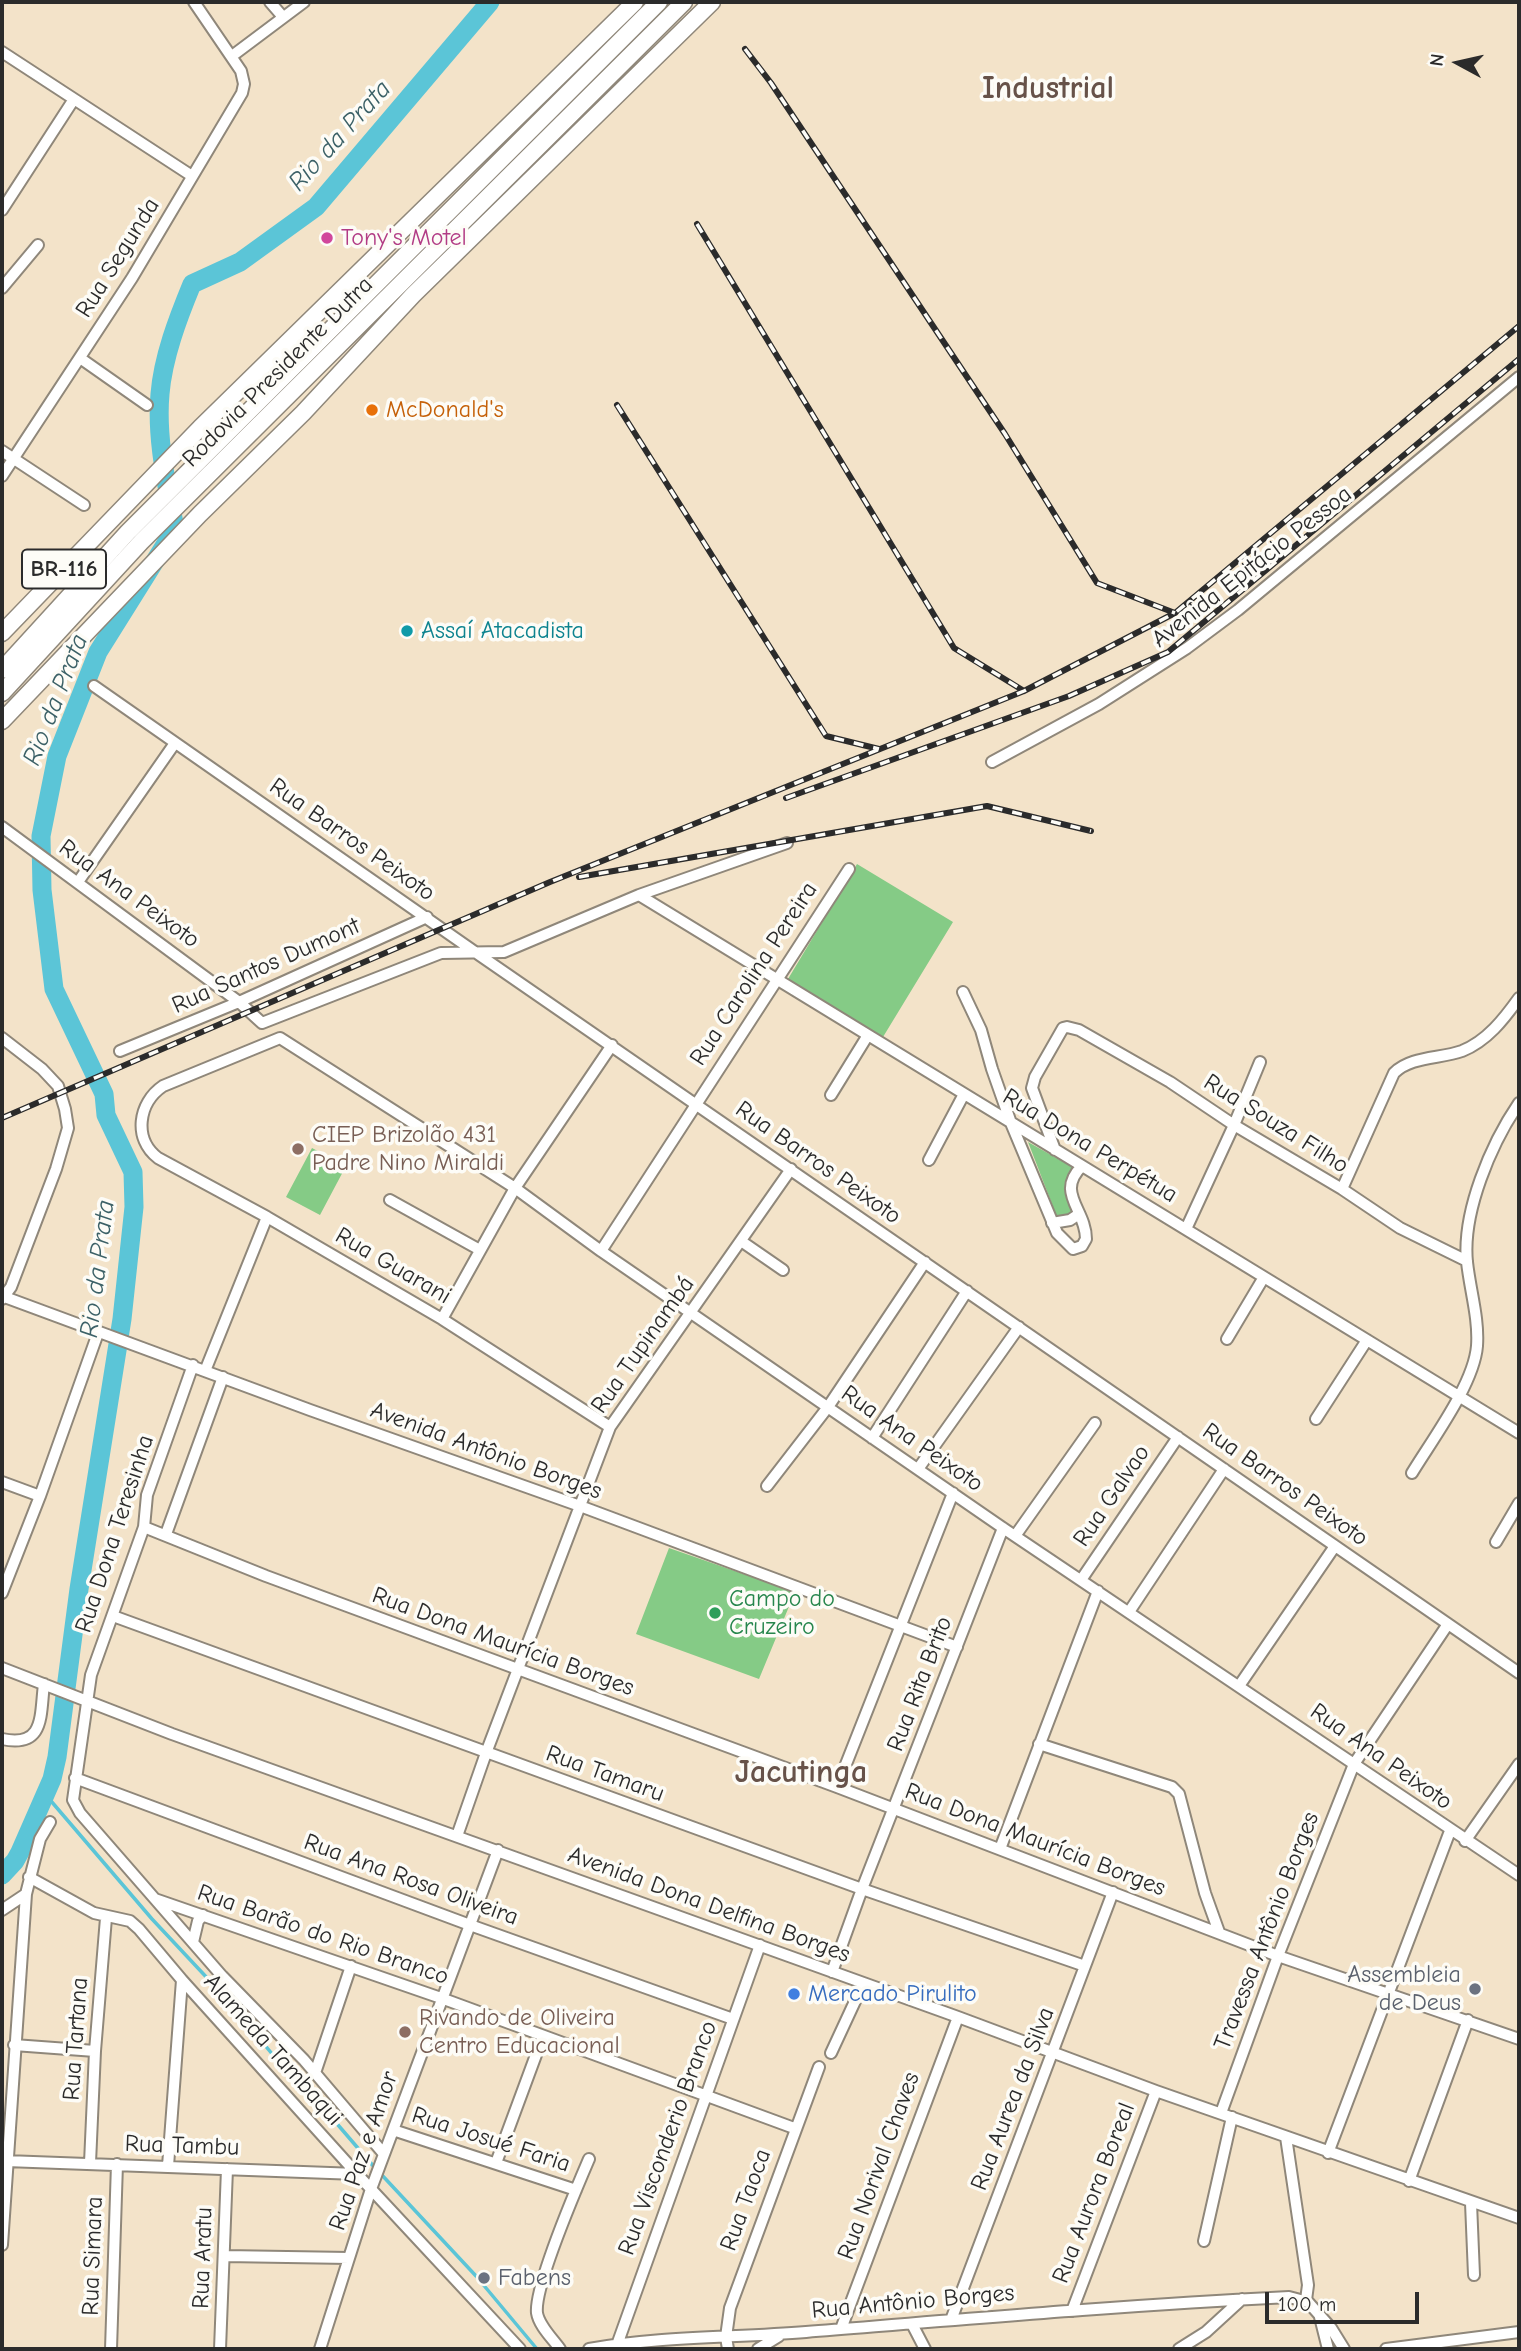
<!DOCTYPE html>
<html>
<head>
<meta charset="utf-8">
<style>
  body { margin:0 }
  #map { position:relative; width:1521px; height:2351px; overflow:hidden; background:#f3e3c9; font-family:"Comic Neue",sans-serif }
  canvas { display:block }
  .frame { position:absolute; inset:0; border:4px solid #2b2b2b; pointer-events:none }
  .north { position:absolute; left:1423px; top:28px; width:70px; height:70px; -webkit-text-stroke:5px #fdfcf7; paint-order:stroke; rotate:278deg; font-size:19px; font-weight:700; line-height:28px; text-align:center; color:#2b2b2b }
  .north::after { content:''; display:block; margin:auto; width:24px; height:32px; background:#2b2b2b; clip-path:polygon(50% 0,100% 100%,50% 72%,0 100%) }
  .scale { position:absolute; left:1265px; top:2292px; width:154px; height:32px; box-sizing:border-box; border:4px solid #2b2b2b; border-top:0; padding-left:9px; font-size:21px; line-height:24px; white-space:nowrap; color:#2b2b2b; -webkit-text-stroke:5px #fdfcf7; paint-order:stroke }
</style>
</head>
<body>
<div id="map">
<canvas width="1521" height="2351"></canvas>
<div class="frame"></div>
<div class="north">N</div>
<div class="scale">100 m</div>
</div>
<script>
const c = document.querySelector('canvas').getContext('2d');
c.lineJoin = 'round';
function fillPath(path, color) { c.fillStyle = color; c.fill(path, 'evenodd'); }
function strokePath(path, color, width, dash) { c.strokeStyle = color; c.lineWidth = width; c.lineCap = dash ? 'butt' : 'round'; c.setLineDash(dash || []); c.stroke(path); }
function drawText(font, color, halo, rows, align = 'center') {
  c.font = font + ' "Comic Neue",sans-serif'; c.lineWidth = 7; c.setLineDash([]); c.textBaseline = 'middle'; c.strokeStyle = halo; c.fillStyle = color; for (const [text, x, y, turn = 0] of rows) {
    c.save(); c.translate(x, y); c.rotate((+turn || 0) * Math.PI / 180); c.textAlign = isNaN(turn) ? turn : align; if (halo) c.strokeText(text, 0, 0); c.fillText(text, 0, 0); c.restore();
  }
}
fillPath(new Path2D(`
  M857 864 953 922 883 1037 788 979Z
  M1028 1142 1076 1169 1074 1214 1059 1219 1057 1217Z
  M312 1148 346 1166 320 1215 286 1197Z
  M669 1548 795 1592 759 1679 636 1634Z`), '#85cb86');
strokePath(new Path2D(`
  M45 1794 152 1919 224 1996 278 2061 302 2083 375 2168
  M380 2173 476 2276 537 2349`), '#5bc5d7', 3.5);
strokePath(new Path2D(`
  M2 1875 15 1861 20 1852 52 1779 57 1757 79 1589 122 1319 134 1207 133 1172 106 1115 104 1094 54 989 42 890 41 836 57 756 98 652 175 529C167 485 156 439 160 394 163 357 178 318 192 284L240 262 316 207 490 2`), '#5bc5d7', 19);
const minor = new Path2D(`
  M270 2 283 17
  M2 52 192 176
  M232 56 304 2
  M2 210 74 99
  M2 288 38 245
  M80 358 147 405
  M2 451 84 505
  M2 476 132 278 242 93 244 84 241 71 194 2
  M94 686 475 952 1519 1673
  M992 762 1099 704 1187 648 1238 610 1519 377
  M2 827 239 1002 262 1023 441 953 504 952 639 895 787 843
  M78 882 175 743
  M639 895 1519 1433
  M963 992 981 1030 992 1069 1011 1123 1057 1233 1073 1249 1082 1246 1086 1239C1086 1209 1055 1193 1082 1166
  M2 1038 42 1069 58 1086 65 1109 68 1128 56 1169 11 1287 2 1299
  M120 1051 239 1002 427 917
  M831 1095 868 1035
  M1055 1150 1032 1088 1035 1077 1063 1028 1067 1027 1079 1030 1170 1082 1234 1125 1342 1189 1400 1228 1467 1261
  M929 1160 964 1094
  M1342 1189 1394 1073C1411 1056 1440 1059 1462 1051 1487 1041 1504 1019 1519 998
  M390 1200 480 1250
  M1052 1223 1070 1220 1079 1214
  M1186 1229 1234 1125 1260 1062
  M741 1241 783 1270
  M601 1251 849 869
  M2 1296 310 1410 580 1506 957 1647
  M442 1319 515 1188 612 1045
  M1227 1339 1264 1277
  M193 1365 147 1495 144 1527 91 1675 73 1800 80 1813 222 1976 304 2060 384 2154
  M205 1371 267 1217
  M1316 1419 1367 1340
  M610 1427 442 1319 267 1217 158 1158C133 1139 138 1103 163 1086L280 1038 515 1188 601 1251 1003 1528 1519 1875
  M872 1438 967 1291
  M918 1469 1019 1327
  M1412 1473C1432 1440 1474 1384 1477 1346 1479 1318 1470 1290 1467 1262 1462 1212 1491 1144 1519 1103
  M2 1482 40 1496
  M767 1486 828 1407 925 1262
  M144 1527 266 1576 837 1787 1278 1956 1519 2039
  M166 1534 223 1377
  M1015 1536 1095 1423
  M1496 1542 1519 1503
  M1081 1580 1178 1437
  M2 1593 40 1496 98 1333
  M1129 1612 1224 1469
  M113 1616 862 1889 1085 1966
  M2 1668 172 1734 958 2017 1156 2091 1519 2218
  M1239 1686 1335 1546
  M2 1739C45 1748 40 1716 44 1684
  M1039 1744 1172 1787 1179 1794 1205 1893 1219 1932
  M75 1778 470 1925 733 2019
  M837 1787 953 1493
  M457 1836 486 1753 610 1427 791 1169
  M1465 1841 1519 1764
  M1000 1849 1098 1591
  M29 1877 94 1913 130 1921 139 1929 182 1980 357 2174 520 2349
  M155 1899 441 1998 794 2128
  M2 1910 26 1894
  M193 1942 198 1921 203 1915
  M832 1972 862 1889 1003 1528
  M14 2045 95 2051
  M831 2053 863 1984
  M315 2073 351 1966
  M1221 2113 1278 1956 1354 1764 1448 1624
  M393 2130 576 2190
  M1286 2137 1308 2285 1306 2300
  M1328 2153 1450 1831
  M6 2161 357 2174
  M90 2163 95 2051 106 1918
  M496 2163 543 2036
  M168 2166 182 1980
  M1409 2181 1468 2020
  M1471 2203 1474 2275
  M1204 2241 1232 2117
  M2 2245 26 1894 40 1839 50 1822
  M225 2256 349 2258
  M1072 2311 1156 2091
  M1320 2317 1328 2349
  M951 2320 1113 1892
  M912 2324 925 2349
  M841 2329 958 2017
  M617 2345 760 1945
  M111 2349 117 2164
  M220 2349 227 2169
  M320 2349 371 2189 498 1850
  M560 2349C553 2339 539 2326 537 2313 534 2287 577 2187 589 2159
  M589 2349C660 2336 734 2338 806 2332 967 2319 1128 2305 1289 2297L1308 2302 1331 2328 1344 2349
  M728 2349 726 2337 730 2308 819 2067
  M758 2349 779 2336
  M1179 2349 1206 2332 1242 2299
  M1386 2349 1519 2332`);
const highway = new Path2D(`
  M2 633 200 428 635 2
  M2 670 128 532 659 2
  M2 693 141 542 684 2
  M2 721 200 514 303 413 413 295 712 2`);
strokePath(minor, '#8f877a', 14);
strokePath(highway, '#8f877a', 19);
strokePath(minor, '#fff', 10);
strokePath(highway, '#fff', 16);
const rail = new Path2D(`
  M745 49 771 83 1005 434 1097 583 1175 613
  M697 224 954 648 1024 691
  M617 405 826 736 879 749
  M786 798 1069 696 1168 652 1519 359
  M579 877 987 806 1091 831
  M2 1118 550 882 1024 691 1175 613 1519 326`);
strokePath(rail, '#2b2b2b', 6);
strokePath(rail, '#fdfcf7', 3.5, [10]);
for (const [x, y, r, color] of [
  [327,238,7,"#d1479c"],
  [372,410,7,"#e8710a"],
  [407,631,7,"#0f9aa8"],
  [298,1149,7,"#8d6e63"],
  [715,1613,7,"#2e9e5b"],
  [1475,1989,7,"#6b7280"],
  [794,1994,7,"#3f7fe0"],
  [405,2032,7,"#8d6e63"],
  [484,2278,7,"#6b7280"]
]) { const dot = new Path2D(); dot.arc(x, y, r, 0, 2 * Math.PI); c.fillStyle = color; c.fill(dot); strokePath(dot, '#fdfcf7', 2.5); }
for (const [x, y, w] of [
  [64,569,84]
]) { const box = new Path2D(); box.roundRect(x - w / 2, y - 19.5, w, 39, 5); c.fillStyle = '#fdfcf7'; c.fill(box); strokePath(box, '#2b2b2b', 2); }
drawText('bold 23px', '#2b2b2b', null, [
  ["BR-116",64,569]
]);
drawText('24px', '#b23c85', '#fdfcf7', [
  ["Tony's Motel",341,238]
], 'left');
drawText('24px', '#2b2b2b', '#fdfcf7', [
  ["Rua Segunda",118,258,-58],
  ["Rodovia Presidente Dutra",278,372,-45],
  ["Avenida Epitácio Pessoa",1252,567,-38],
  ["Rua Barros Peixoto",352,840,35],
  ["Rua Ana Peixoto",129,894,36],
  ["Rua Santos Dumont",266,966,-24],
  ["Rua Carolina Pereira",754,974,-57],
  ["Rua Souza Filho",1276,1124,32],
  ["Rua Dona Perpétua",1090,1146,31],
  ["Rua Barros Peixoto",818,1163,35],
  ["Rua Guarani",393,1266,30],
  ["Rua Tupinambá",643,1345,-55],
  ["Rua Ana Peixoto",912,1439,35],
  ["Avenida Antônio Borges",486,1451,20],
  ["Rua Barros Peixoto",1285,1485,35],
  ["Rua Galvao",1112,1496,-56],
  ["Rua Dona Teresinha",115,1534,-72],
  ["Rua Dona Maurícia Borges",503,1642,20],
  ["Rua Rita Brito",920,1684,-69],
  ["Rua Ana Peixoto",1381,1757,35],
  ["Rua Tamaru",605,1774,20],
  ["Rua Dona Maurícia Borges",1035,1840,21],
  ["Rua Ana Rosa Oliveira",411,1880,20],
  ["Avenida Dona Delfina Borges",709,1905,20],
  ["Travessa Antônio Borges",1267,1931,-69],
  ["Rua Barão do Rio Branco",323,1935,19],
  ["Rua Tartana",76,2039,-86],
  ["Alameda Tambaqui",273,2050,48],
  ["Rua Aurea da Silva",1013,2099,-69],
  ["Rua Visconderio Branco",668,2138,-70],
  ["Rua Josué Faria",491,2140,18],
  ["Rua Tambu",182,2146,2],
  ["Rua Paz e Amor",364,2151,-71],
  ["Rua Norival Chaves",879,2166,-70],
  ["Rua Aurora Boreal",1094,2193,-69],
  ["Rua Taoca",746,2200,-70],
  ["Rua Simara",93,2256,-88],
  ["Rua Aratu",203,2258,-88],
  ["Rua Antônio Borges",913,2302,-5]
]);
drawText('24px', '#c56008', '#fdfcf7', [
  ["McDonald's",386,410]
], 'left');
drawText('24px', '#0d838f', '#fdfcf7', [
  ["Assaí Atacadista",421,631]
], 'left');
drawText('24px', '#785e54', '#fdfcf7', [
  ["CIEP Brizolão 431",312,1135],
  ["Padre Nino Miraldi",312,1163],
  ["Rivando de Oliveira",419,2018],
  ["Centro Educacional",419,2046]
], 'left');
drawText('24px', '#27864d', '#fdfcf7', [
  ["Campo do",729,1599],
  ["Cruzeiro",729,1627]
], 'left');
drawText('24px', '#5b616d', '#fdfcf7', [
  ["Assembleia",1461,1975],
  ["de Deus",1461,2003],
  ["Fabens",498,2278,"left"]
], 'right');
drawText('24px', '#366cbe', '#fdfcf7', [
  ["Mercado Pirulito",808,1994]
], 'left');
drawText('italic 26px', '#3c6167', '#fdfcf7', [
  ["Rio da Prata",340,136,-48],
  ["Rio da Prata",56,700,-69],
  ["Rio da Prata",98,1269,-83]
]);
drawText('bold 32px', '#675249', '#fdfcf7', [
  ["Industrial",1048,89],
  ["Jacutinga",801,1773]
]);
</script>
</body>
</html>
